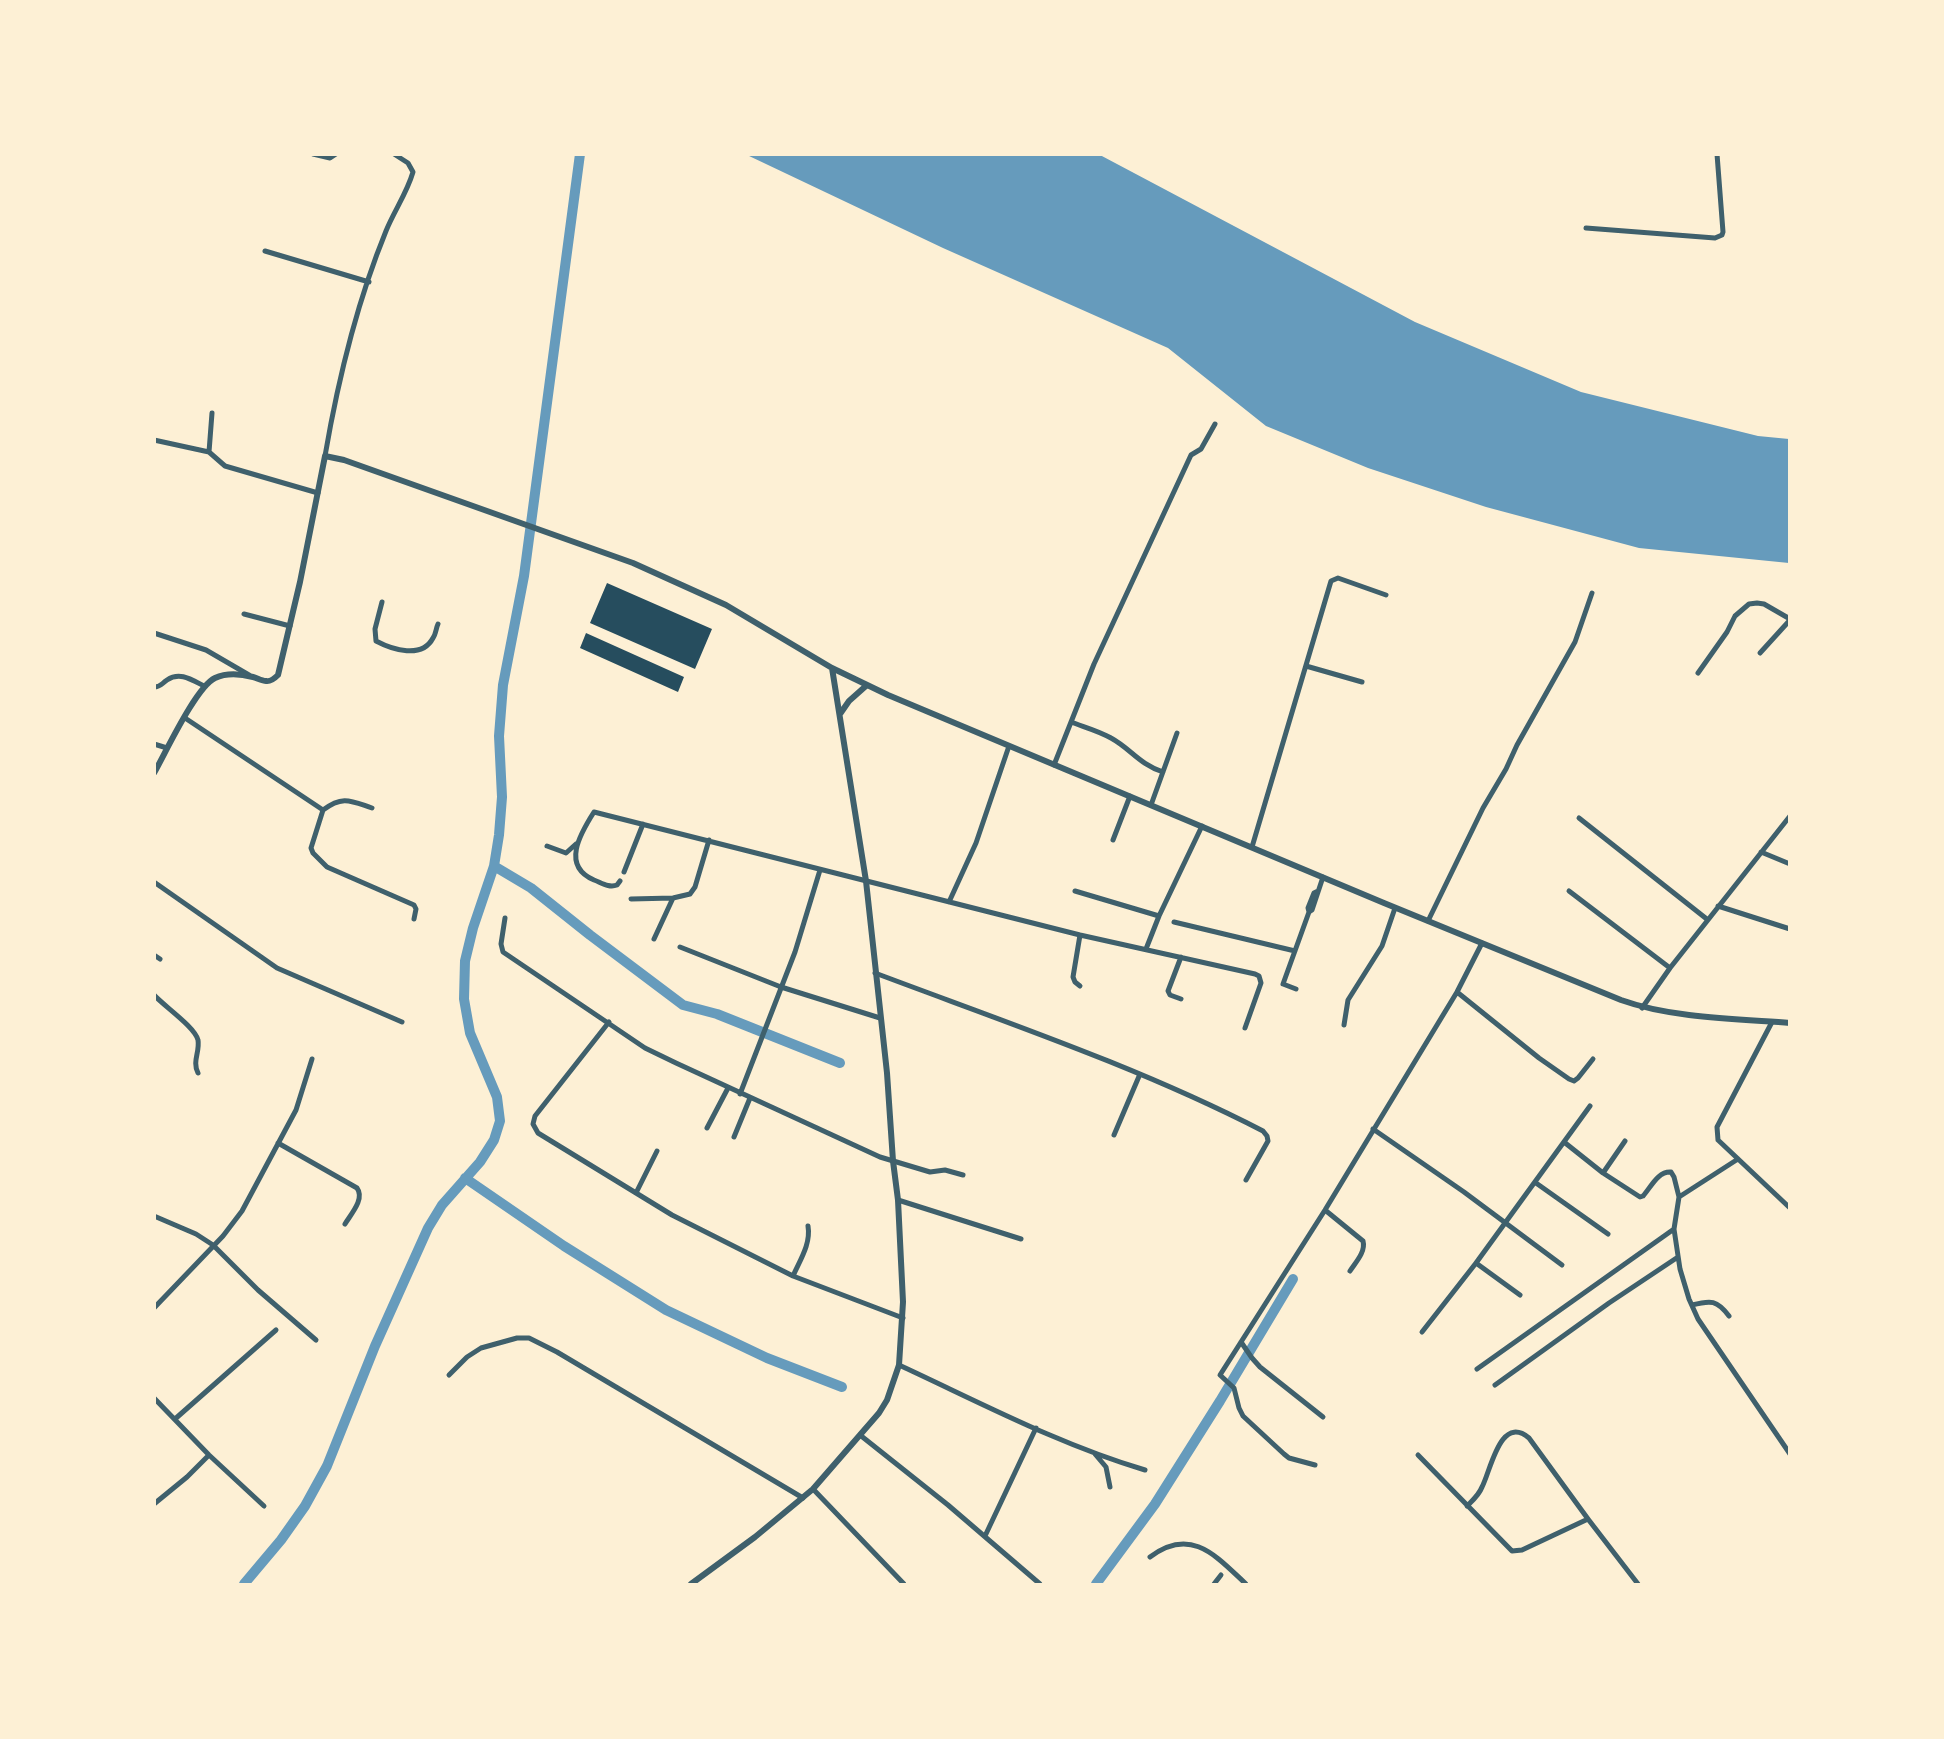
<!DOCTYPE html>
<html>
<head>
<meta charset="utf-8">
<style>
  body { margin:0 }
  #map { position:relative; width:1944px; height:1739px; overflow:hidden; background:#fdf0d5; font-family:"Asap Condensed",sans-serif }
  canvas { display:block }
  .frame { position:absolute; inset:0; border:156px solid #fdf0d5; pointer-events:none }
</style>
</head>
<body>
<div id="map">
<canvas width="1944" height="1739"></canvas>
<div class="frame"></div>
</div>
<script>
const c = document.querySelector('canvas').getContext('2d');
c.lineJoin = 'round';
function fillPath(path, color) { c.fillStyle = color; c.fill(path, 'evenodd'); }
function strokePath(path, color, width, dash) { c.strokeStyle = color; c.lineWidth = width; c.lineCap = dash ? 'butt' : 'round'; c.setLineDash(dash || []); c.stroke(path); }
fillPath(new Path2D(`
  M747 155H1100L1415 322 1581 392 1758 436 1789 439V563L1639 548 1486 507 1368 468 1266 426 1168 348 943 248Z`), '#669bbc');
strokePath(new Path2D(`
  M494 866 531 888 590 935 683 1005 717 1014 840 1063
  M465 1178 564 1246 666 1310 767 1358 842 1387
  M244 1584 281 1540 305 1506 327 1466 375 1346 428 1228 442 1205 480 1162 494 1140 500 1121 497 1097 470 1033 464 999 465 961 473 928 494 866 499 835 502 797 499 736 503 685 524 576 580 154
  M1096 1584 1155 1504 1220 1401 1293 1279`), '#669bbc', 10);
fillPath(new Path2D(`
  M607 583 712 629 695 669 590 623Z
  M586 633 684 677 678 692 580 648Z`), '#264d5e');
strokePath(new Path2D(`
  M313 154 330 158 336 154
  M1586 228 1715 238 1722 235 1723 232 1717 154
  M265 251 369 282
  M212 413 209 452 225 466 318 493
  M154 440 209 452
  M325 456C338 380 357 302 386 231 394 211 407 193 413 172L408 163 394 154
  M382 602 375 629 376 641C393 650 422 659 433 638 436 634 436 628 438 624
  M244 614 290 626
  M154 633 206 650 249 675
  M1760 653 1790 620
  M1306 666 1362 682
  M1698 673 1727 632 1735 616 1749 604 1757 603 1764 604 1790 619
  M154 687C161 687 161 684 167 680 180 671 192 680 204 686
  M185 718 323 810 311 848 313 853 327 867 414 905 416 909 414 919
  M1071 722C1084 727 1099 731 1111 738 1131 749 1139 764 1163 772
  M154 744 167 748
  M1054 765 1094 664 1191 455 1201 449 1215 424
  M1151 805 1177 733
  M323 810C343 795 351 801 372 808
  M1579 818 1708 920
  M1113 840 1130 796
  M547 846 566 853 576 844
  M1252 847 1331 581 1338 578 1386 595
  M1761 852 1790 864
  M624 872 643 824
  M620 881 617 885C609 888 602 883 594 880 561 866 580 834 594 812L1080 935 1255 974 1259 976 1261 983 1245 1028
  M154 882 277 968 402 1022
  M1075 891 1159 916
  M1318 891 1314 893 1308 908 1309 912 1312 910 1323 877
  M1569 891 1670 968
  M631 899 673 898 690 894 695 887 709 840
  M949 902 976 843 1009 746
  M1718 906 1790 929
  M505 918 501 944 503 952 645 1048 676 1063 880 1157 930 1172 945 1170 963 1175
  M1428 921 1483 808 1506 769 1517 745 1575 642 1592 593
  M1174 922 1295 951
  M1080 935 1073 977 1075 982 1080 986
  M654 939 673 898
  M680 947 781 987 880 1018
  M1146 949 1159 916 1202 826
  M154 955 160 959
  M1181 957 1168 991 1170 995 1181 999
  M875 973C1005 1022 1139 1067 1263 1131L1267 1136 1268 1141 1246 1180
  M1296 989 1283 984 1309 912
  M1457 992 1539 1058 1569 1079 1574 1081 1578 1078 1593 1059
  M154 995C164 1006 195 1027 198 1040 200 1052 192 1061 198 1073
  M1642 1008 1670 968 1790 816
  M609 1022 535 1116 533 1124 538 1133 672 1215 793 1276 903 1318
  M1772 1022 1717 1127 1718 1140 1790 1208
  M1344 1025 1348 1000 1382 946 1395 908
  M740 1094 795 952 820 870
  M707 1128 728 1088
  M1373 1129 1464 1192 1562 1265
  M1114 1135 1140 1074
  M734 1137 750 1098
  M1564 1142 1603 1173 1640 1197 1643 1196C1651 1187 1658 1171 1671 1172L1674 1177 1679 1197
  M278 1143 357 1188C365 1199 351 1214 345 1224
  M1738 1159 1679 1197 1674 1229 1680 1269 1689 1299 1698 1319 1790 1454
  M1603 1173 1625 1141
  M1536 1183 1608 1234
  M636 1193 657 1151
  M898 1200 1021 1239
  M1325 1210 1363 1241C1366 1252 1355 1263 1350 1271
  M154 1216 196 1234 213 1245 258 1290 316 1340
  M1476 1263 1520 1295
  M793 1276C800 1260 811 1244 808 1226
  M1692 1305C1711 1300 1717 1300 1729 1316
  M154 1308 223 1236 242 1211 296 1110 312 1059
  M1422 1332 1476 1263 1590 1106
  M1241 1342 1252 1358 1260 1367 1323 1417
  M899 1365C979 1402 1060 1445 1145 1470
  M1477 1369 1674 1229
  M449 1375 467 1357 481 1348 517 1338H529L557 1352 803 1498
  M1495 1385 1609 1303 1678 1257
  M154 1398 209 1455 264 1506
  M175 1419 276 1330
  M860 1435 948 1505 1040 1584
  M1095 1454 1106 1467 1110 1487
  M1418 1455 1512 1551 1522 1550 1588 1519 1638 1584
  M1315 1465 1289 1458 1284 1454 1243 1416 1239 1408 1234 1388 1220 1375 1325 1210 1457 992 1482 943
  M813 1489 904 1584
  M154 1504 187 1477 209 1455
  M1467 1506C1473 1500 1479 1495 1482 1487 1491 1470 1500 1414 1529 1438L1588 1519
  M985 1536 1036 1428
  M1150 1557C1191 1526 1216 1556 1246 1584
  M1214 1584 1221 1575`), '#3f606c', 5);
strokePath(new Path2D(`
  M840 714 849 701 867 685
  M154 773C166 752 196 687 215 678 226 673 241 674 253 677 257 678 262 681 266 681 271 682 275 678 278 675L300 582 325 456 344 460 633 563 726 605 832 668 888 695 1384 903 1621 1000C1671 1018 1736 1019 1790 1023
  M691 1584 755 1537 813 1489 879 1413 887 1400 899 1365 903 1302 898 1200 893 1161 887 1073 866 881 832 668`), '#3f606c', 6);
</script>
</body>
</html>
